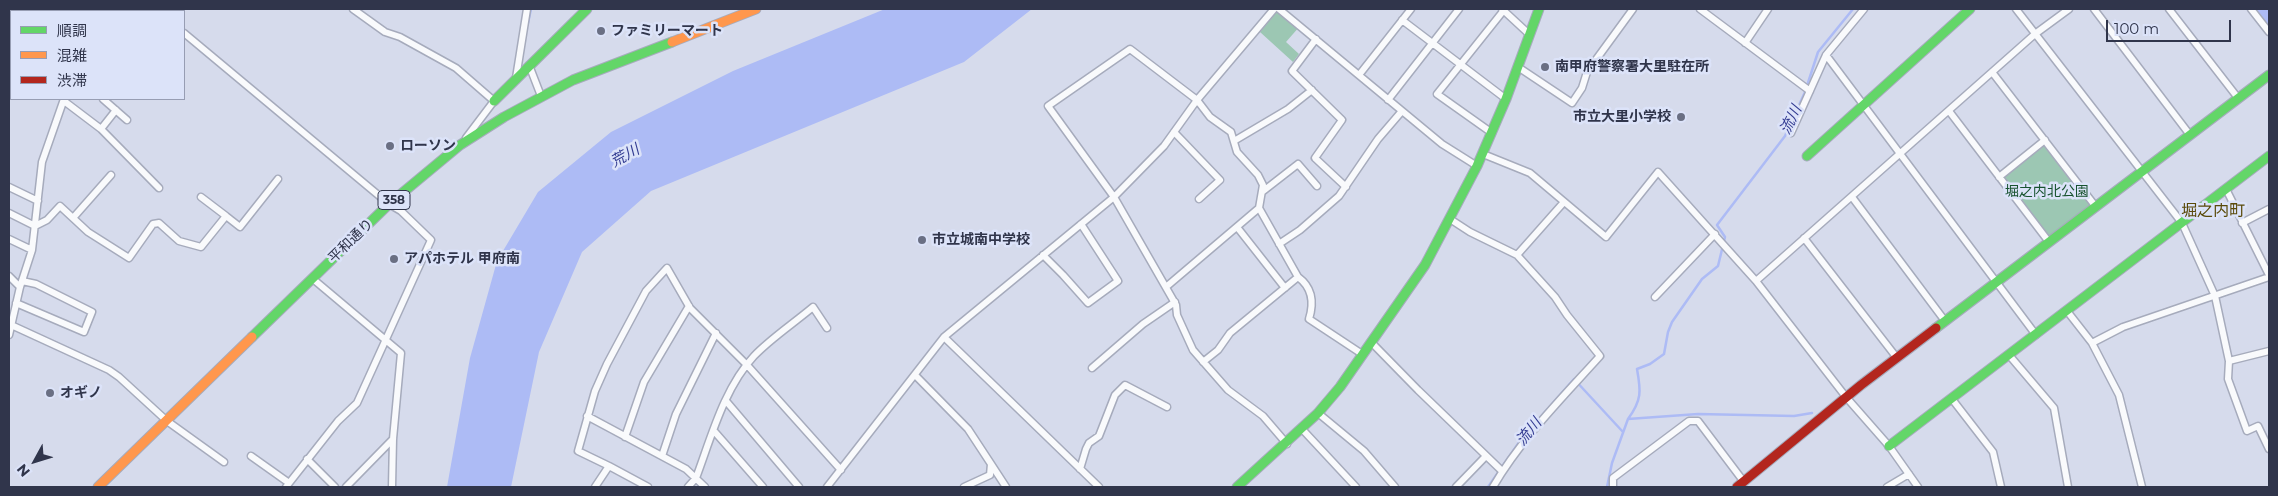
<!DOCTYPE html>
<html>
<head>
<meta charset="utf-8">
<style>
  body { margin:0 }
  #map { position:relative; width:2278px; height:496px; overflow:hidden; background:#d6dbec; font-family:Montserrat,"Noto Sans JP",sans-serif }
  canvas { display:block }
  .frame { position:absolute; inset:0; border:10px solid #30354b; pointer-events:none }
  .legend { position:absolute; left:10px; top:10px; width:175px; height:90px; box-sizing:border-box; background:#dce3f9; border:1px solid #979db3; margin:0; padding:6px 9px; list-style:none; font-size:15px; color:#30354b }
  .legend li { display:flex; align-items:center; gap:10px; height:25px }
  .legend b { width:25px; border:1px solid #979db3 }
  .north { position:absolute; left:10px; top:436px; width:50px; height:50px; -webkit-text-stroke:4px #dce3f9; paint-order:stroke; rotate:231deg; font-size:14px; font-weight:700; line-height:20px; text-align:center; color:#30354b }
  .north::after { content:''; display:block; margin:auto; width:18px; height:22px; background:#30354b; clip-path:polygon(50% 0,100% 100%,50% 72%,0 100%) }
  .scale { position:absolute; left:2106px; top:20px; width:125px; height:22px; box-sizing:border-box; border:2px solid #30354b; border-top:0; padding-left:6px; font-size:15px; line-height:18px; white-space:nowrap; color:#30354b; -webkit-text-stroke:4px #dce3f9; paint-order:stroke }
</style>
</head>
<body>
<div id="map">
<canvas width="2278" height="496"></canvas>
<div class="frame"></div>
<ul class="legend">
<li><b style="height:6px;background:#63d668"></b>順調</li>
<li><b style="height:6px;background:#ff974d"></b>混雑</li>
<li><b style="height:6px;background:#b3261e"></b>渋滞</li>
</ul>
<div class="north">N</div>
<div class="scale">100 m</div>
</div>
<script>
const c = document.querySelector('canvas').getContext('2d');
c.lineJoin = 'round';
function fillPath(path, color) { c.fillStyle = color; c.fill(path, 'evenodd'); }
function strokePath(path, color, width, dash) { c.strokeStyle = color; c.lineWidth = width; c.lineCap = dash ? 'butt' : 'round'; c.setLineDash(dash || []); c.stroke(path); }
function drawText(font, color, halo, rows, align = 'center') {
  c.font = font + ' Montserrat,"Noto Sans JP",sans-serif'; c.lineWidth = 5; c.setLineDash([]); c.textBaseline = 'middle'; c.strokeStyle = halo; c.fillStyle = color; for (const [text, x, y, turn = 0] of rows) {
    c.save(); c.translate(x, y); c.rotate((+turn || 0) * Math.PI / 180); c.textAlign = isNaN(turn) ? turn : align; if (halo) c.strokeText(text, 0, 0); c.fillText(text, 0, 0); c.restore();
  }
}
fillPath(new Path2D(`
  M1279 9 1300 26 1286 42 1299 54 1293 62 1260 32Z
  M2045 140 2096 207 2049 242 1999 177Z`), '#9cc7b3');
fillPath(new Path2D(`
  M885 9H1032L964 62 651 191 582 252 539 352 511 487H447L470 358 497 261 538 192 611 132 733 71Z`), '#adbbf5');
strokePath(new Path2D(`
  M528 23 531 9
  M1628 419C1642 400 1641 391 1637 369L1650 364 1664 354 1668 332 1672 322 1702 279 1718 266 1725 237 1717 225 1785 136 1805 92 1818 52 1853 9
  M1488 487 1522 438 1574 379 1623 432
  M1607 487 1612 463 1628 419 1698 414 1794 416 1812 413`), '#adbbf5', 2.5);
strokePath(new Path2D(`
  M2262 9 2269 18`), '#adbbf5', 15);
const street = new Path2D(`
  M155 9 158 11
  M353 9 385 32 400 37 456 68 494 101 466 138
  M1279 9 1442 144 1477 166
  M1502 9 1529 34
  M1700 9 1810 91
  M2016 9 2182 223 2215 296 2229 361 2269 351
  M2094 9 2190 135
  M2169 9 2238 98
  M2251 9 2269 32
  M16 11 17 9
  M109 11 110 9
  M1402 20 1506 99
  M9 26 11 21
  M184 33 389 204 401 211 431 240 357 403 338 421 286 487
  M1316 39 1292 71 1342 120 1315 158 1346 187
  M1745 43 1768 9
  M1826 55 2036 335
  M529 65 541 96
  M1518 67 1572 103 1582 88 1587 72 1633 9
  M1992 72 2096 207
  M1359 75 1411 9
  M516 78 527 9
  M103 99 127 120
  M1388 100 1459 9
  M64 101 101 129 159 188
  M1949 111 2049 242
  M101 129 116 110
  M1174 132 1220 180 1199 199
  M1492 133 1437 94 1504 10
  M1791 133 1826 55 1864 9
  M1234 141 1288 109 1312 90
  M1483 154 1530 173 1606 237 1658 172 1756 281 1846 397 1889 446 1918 487
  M1999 177 2045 140
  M9 187 38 201
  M2226 189 2269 275
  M1262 192 1298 164 1317 186
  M1852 197 1945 321
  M1259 208 1298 277C1313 288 1314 303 1309 319L1362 354
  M9 213 35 226 47 220 60 206 88 232 129 258 153 224 159 223 179 241 201 247 226 216 201 197
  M226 216 240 227 278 179
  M73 218 111 175
  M1450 219 1470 232 1517 255 1555 297 1567 315 1600 356C1563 397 1521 439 1493 487
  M2242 223 2269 209
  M1237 227 1285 288
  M1804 238 1897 358
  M9 239 32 250
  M1279 244 1300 230 1339 196 1378 139 1402 111
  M1043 255 1063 275 1088 303 1118 281 1081 224
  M1517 255 1564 202
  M9 276 20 287
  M313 279 401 353 393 439 392 487
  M1756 281 2035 34 2069 9
  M1166 287 1259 208 1263 185 1258 175 1237 152 1231 132 1210 117 1197 100 1130 49 1048 106 1114 197 1176 305 1177 315 1193 350 1228 390 1263 416 1287 444
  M1655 297 1715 234
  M16 303 84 332 92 312 36 284 22 281
  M2067 311 2092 343 2119 395 2142 487
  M9 324 109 370 119 377 167 421 224 462
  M9 335 20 287 32 250 42 162 64 99
  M944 337 1099 487
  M1371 342 1418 390 1502 471
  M2092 343 2123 327 2269 277
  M2009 355 2054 408 2068 487
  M2229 361 2228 379 2247 431 2258 426 2269 449
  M1203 362 1218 350 1230 333 1298 277
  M1092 368 1143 324 1175 302
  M915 375 968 429 991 464 990 475 964 487
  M1952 399 1993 452 2001 487
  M726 401 799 487
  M1318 413 1364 451 1395 487
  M587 416 686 469 705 487
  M1302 429 1356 487
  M714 431 763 487
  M625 437 644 382 689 306
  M251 456 289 483
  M662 456 676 414 716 333
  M307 459 335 487
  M991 464 1006 487
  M609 466 648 487
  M1080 469 1086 449 1089 443 1099 436 1115 395 1125 385 1167 407
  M346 487 393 439
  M595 487 609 466 578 451 595 391 607 364 646 291 667 268 690 308 747 365 841 470
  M688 487 696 478C711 438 724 388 754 356 770 339 794 323 813 307L827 328
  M827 487 944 337 1114 197 1164 146 1197 100 1274 9
  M1456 487 1486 456
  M1613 487V478L1689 421H1698L1744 482
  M1887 487 1909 474`);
const fast = new Path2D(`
  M494 101 587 9
  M1807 156 1970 9
  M1936 328 2269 75
  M252 337 389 204 460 145 504 117 573 80 672 42
  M1889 446 2269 156
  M1237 487 1318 413 1340 387 1425 265 1477 166 1506 99 1539 9`);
const slow = new Path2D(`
  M672 42 756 9
  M98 487 252 337`);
const jam = new Path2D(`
  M1737 487 1861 385 1936 328`);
strokePath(street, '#a6abbc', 9);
strokePath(fast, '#a6abbc', 11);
strokePath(slow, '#a6abbc', 11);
strokePath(jam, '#a6abbc', 11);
strokePath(street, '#f9fafc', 6);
strokePath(fast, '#63d668', 9);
strokePath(slow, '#ff974d', 9);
strokePath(jam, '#b3261e', 9);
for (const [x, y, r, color] of [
  [601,31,5,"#6a6f83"],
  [1545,67,5,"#6a6f83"],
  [1681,117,5,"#6a6f83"],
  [390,146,5,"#6a6f83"],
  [922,240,5,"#6a6f83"],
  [394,259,5,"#6a6f83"],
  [50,393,5,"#6a6f83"]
]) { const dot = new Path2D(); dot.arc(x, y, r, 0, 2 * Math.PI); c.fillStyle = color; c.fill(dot); strokePath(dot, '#dce3f9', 2); }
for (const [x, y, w] of [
  [394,200,32]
]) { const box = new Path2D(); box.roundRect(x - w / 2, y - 9.5, w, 19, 4); c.fillStyle = '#dce3f9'; c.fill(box); strokePath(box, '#30354b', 1); }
drawText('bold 12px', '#30354b', null, [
  ["358",394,200]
]);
drawText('bold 14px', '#30354b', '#dce3f9', [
  ["ファミリーマート",611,31],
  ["南甲府警察署大里駐在所",1555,67],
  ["市立大里小学校",1671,117,"right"],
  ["ローソン",400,146],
  ["市立城南中学校",932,240],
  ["アパホテル 甲府南",404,259],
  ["オギノ",60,393]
], 'left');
drawText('14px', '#185330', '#dce3f9', [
  ["堀之内北公園",2047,192]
]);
drawText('14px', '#30354b', '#dce3f9', [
  ["平和通り",351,241,-44]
]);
drawText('italic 15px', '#333c92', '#dce3f9', [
  ["流川",1791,120,-64],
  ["荒川",625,156,-29],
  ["流川",1529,432,-51]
]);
drawText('16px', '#5a4a0a', '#dce3f9', [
  ["堀之内町",2213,211]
]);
</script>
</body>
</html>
